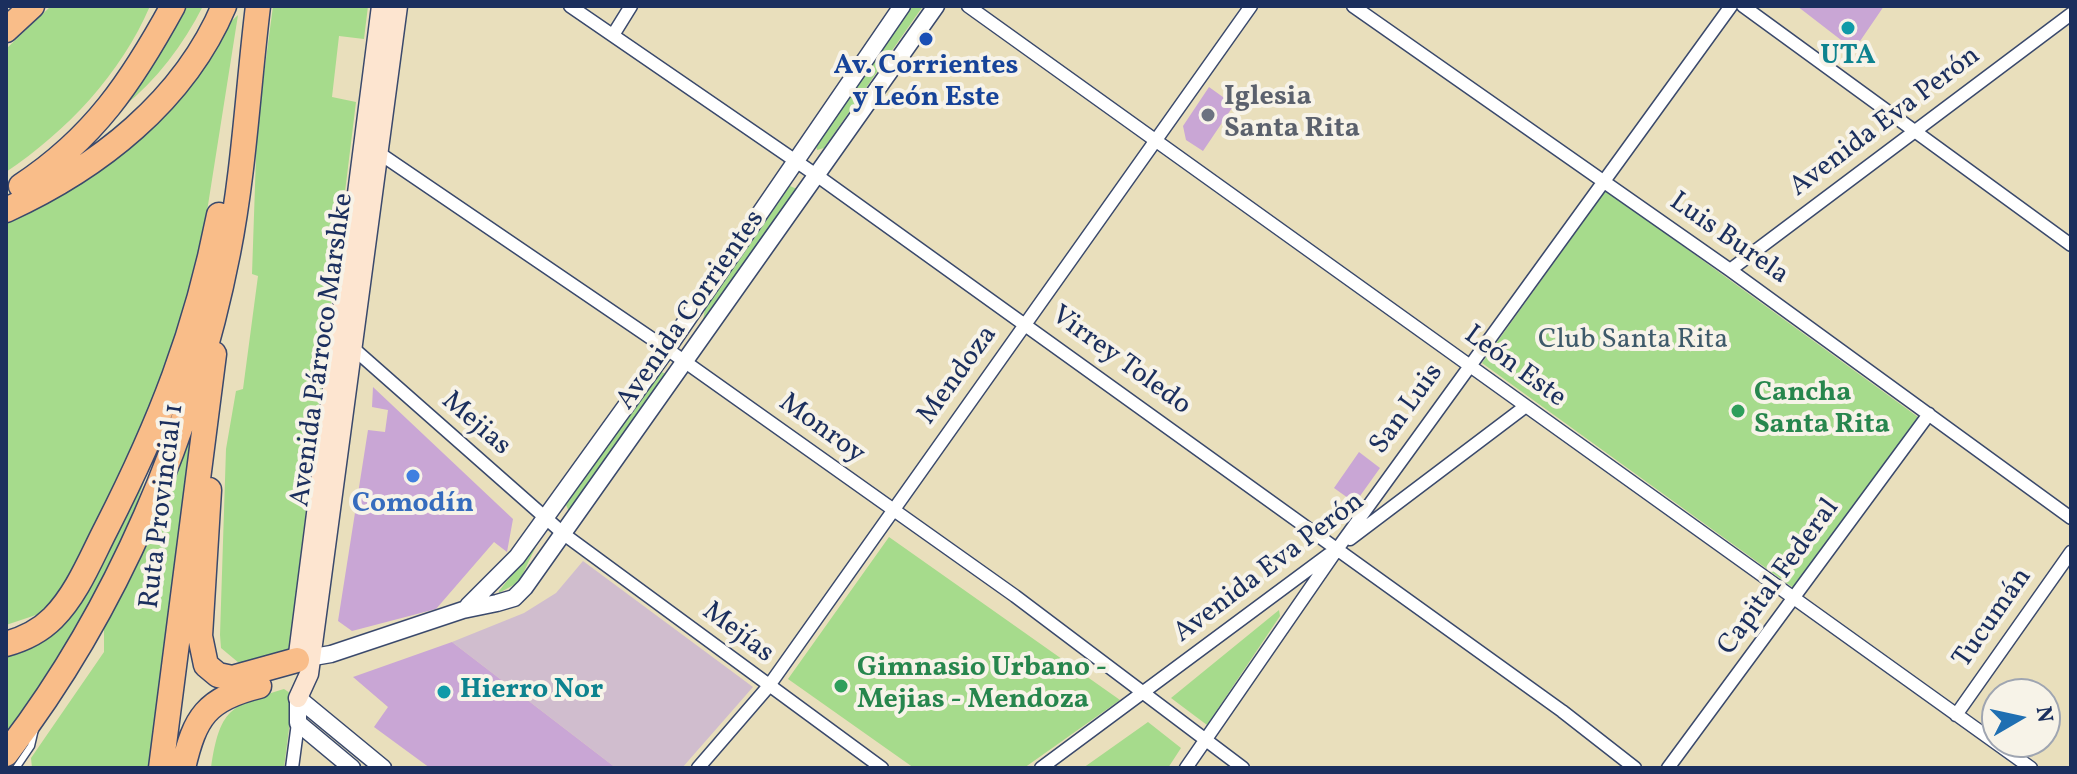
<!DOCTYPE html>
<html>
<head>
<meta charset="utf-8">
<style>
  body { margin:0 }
  #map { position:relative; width:2077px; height:774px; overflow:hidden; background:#e9dfbc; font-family:Vollkorn,serif }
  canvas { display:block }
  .frame { position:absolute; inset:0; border:8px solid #1b2f5e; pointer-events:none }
  .north { position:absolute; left:1981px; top:678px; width:80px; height:80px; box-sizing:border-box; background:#f7f3e8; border:2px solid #9fa5b1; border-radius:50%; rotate:81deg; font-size:22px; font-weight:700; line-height:32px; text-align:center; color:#1b2f5e }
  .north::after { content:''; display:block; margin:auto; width:28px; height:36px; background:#1f6fb2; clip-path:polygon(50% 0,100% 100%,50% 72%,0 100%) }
</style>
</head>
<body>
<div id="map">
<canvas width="2077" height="774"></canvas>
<div class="frame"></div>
<div class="north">N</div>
</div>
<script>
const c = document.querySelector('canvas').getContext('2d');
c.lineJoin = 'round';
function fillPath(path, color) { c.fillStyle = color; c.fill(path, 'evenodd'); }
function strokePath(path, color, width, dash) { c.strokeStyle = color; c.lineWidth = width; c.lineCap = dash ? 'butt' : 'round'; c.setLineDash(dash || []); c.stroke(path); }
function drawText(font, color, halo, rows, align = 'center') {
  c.font = font + ' Vollkorn,serif'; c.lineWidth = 8; c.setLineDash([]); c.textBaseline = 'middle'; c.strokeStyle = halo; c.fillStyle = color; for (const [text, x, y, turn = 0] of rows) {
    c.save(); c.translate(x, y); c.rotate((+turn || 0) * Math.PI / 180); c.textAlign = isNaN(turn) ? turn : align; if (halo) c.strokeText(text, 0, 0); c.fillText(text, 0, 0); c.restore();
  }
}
fillPath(new Path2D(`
  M583 561 753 687 682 768H616L452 642 524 613 556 593Z`), '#d0bdce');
fillPath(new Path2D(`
  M51 6H150C121 74 67 131 6 172V49Z
  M181 6H203C183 45 157 80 123 107Z
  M273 6H368L364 39 339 36 332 97 356 102 289 650 239 663 221 648 220 635 226 449 236 391 243 389 258 276 252 274 257 127Z
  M913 6H923L824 148 817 150 816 145Z
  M238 15 199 262 169 375 64 588 39 614 6 625V220L34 207Z
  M790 186 797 189 692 337 703 320 705 309Z
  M1606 190 1918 417 1799 592 1482 363Z
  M659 371 666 374 569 511 566 505Z
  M188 431 192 445 151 768H32L31 758 104 652V624Z
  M152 458 128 529 64 653 6 738V651L33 643Z
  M889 537 1120 700 1024 768H914L788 679Z
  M538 542 519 582 499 593V591Z
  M1279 610 1280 616 1207 725 1171 698Z
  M284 689 290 693 292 705 284 768H211C220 709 229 706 284 689Z
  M1148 722 1181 748 1168 768H1083Z`), '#a6db8c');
fillPath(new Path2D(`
  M1797 6H1884L1854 50Z
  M1209 87 1234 105 1203 151 1186 140 1183 126Z
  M373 387 513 519 507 552 494 542 436 609 352 631 338 621 368 430 385 432 388 410 372 407Z
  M1359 452 1380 468 1355 503 1334 488Z
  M452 642 616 768H430L374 727 388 707 353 677Z`), '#c9a6d5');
const service = new Path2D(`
  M16 768 31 746 35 729`);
const minor = new Path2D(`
  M570 6 819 177 1562 711 1635 768
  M968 6 2031 768
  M1353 6 1730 270 2071 518
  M1743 6 2071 245
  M613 35 631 6
  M376 151 667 349 1015 596 1243 768
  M1730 270 2071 14
  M354 349 565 535 882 768
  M1350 539 1526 406
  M1956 715 2071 552
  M292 768 298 723
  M698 768 768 687 1251 6
  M1041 768 1328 555
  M1186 768 1338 548 1731 6
  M1668 768 1929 414`);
const tertiary = new Path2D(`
  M468 606 517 557 667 349 902 6
  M302 659 331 654 463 610 497 603 514 598 525 587 936 6
  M298 698 383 768
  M298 698V723L352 768`);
const secondary = new Path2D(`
  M297 662 381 6
  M298 698 309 674 398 6`);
const motorway = new Path2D(`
  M6 30 32 6
  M21 186C94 138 132 81 173 6
  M6 210C98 168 184 101 224 6
  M209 490 200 636 206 665 218 675 232 678 297 660
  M6 644C24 639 40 631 53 618 77 594 91 558 106 529 160 423 196 332 219 215
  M6 754C117 610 193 431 228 253 244 172 248 88 258 6
  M161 768 214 354
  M183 768C195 717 206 699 259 686`);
strokePath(service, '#3a496c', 9);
strokePath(minor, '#3a496c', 15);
strokePath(tertiary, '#3a496c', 19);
strokePath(secondary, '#3a496c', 21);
strokePath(motorway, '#3a496c', 27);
strokePath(service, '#fff', 6);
strokePath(minor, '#fff', 12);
strokePath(tertiary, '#fff', 16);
strokePath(secondary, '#fde5d0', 18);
strokePath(motorway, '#f9bd89', 24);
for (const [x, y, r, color] of [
  [1848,28,8,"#0f9aa8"],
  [926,39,8,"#1a4fb4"],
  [1208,115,8,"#6b7280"],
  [1738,411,8,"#2e9e5b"],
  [413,476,8,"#3f7fe0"],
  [841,686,8,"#2e9e5b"],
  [444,692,8,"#0f9aa8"]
]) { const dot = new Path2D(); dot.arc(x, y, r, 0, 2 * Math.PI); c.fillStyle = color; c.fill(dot); strokePath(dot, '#f7f3e8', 3); }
drawText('bold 28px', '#0d838f', '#f7f3e8', [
  ["UTA",1848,58],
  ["Hierro Nor",460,692,"left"]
]);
drawText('bold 28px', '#164399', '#f7f3e8', [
  ["Av. Corrientes",926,68],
  ["y León Este",926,100]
]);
drawText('bold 28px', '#5b616d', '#f7f3e8', [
  ["Iglesia",1224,99],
  ["Santa Rita",1224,131]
], 'left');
drawText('28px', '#1b2f5e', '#f7f3e8', [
  ["Avenida Eva Perón",1886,123,-37],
  ["Luis Burela",1728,240,35],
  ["Avenida Corrientes",692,311,-55],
  ["Avenida Párroco Marshke",324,350,-82],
  ["Virrey Toledo",1120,362,36],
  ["León Este",1514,368,36],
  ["Mendoza",959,376,-54],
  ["San Luis",1408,410,-54],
  ["Mejias",475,425,41],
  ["Monroy",821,430,36],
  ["Ruta Provincial 1",164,506,-83],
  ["Avenida Eva Perón",1270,569,-37],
  ["Capital Federal",1780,578,-54],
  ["Tucumán",1994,619,-55],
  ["Mejías",737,634,37]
]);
drawText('28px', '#3e5a6a', '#f7f3e8', [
  ["Club Santa Rita",1633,342]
]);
drawText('bold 28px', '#27864d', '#f7f3e8', [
  ["Cancha",1754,395],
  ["Santa Rita",1754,427],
  ["Gimnasio Urbano -",857,670],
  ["Mejias - Mendoza",857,702]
], 'left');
drawText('bold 28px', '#366cbe', '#f7f3e8', [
  ["Comodín",413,506]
]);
</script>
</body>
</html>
